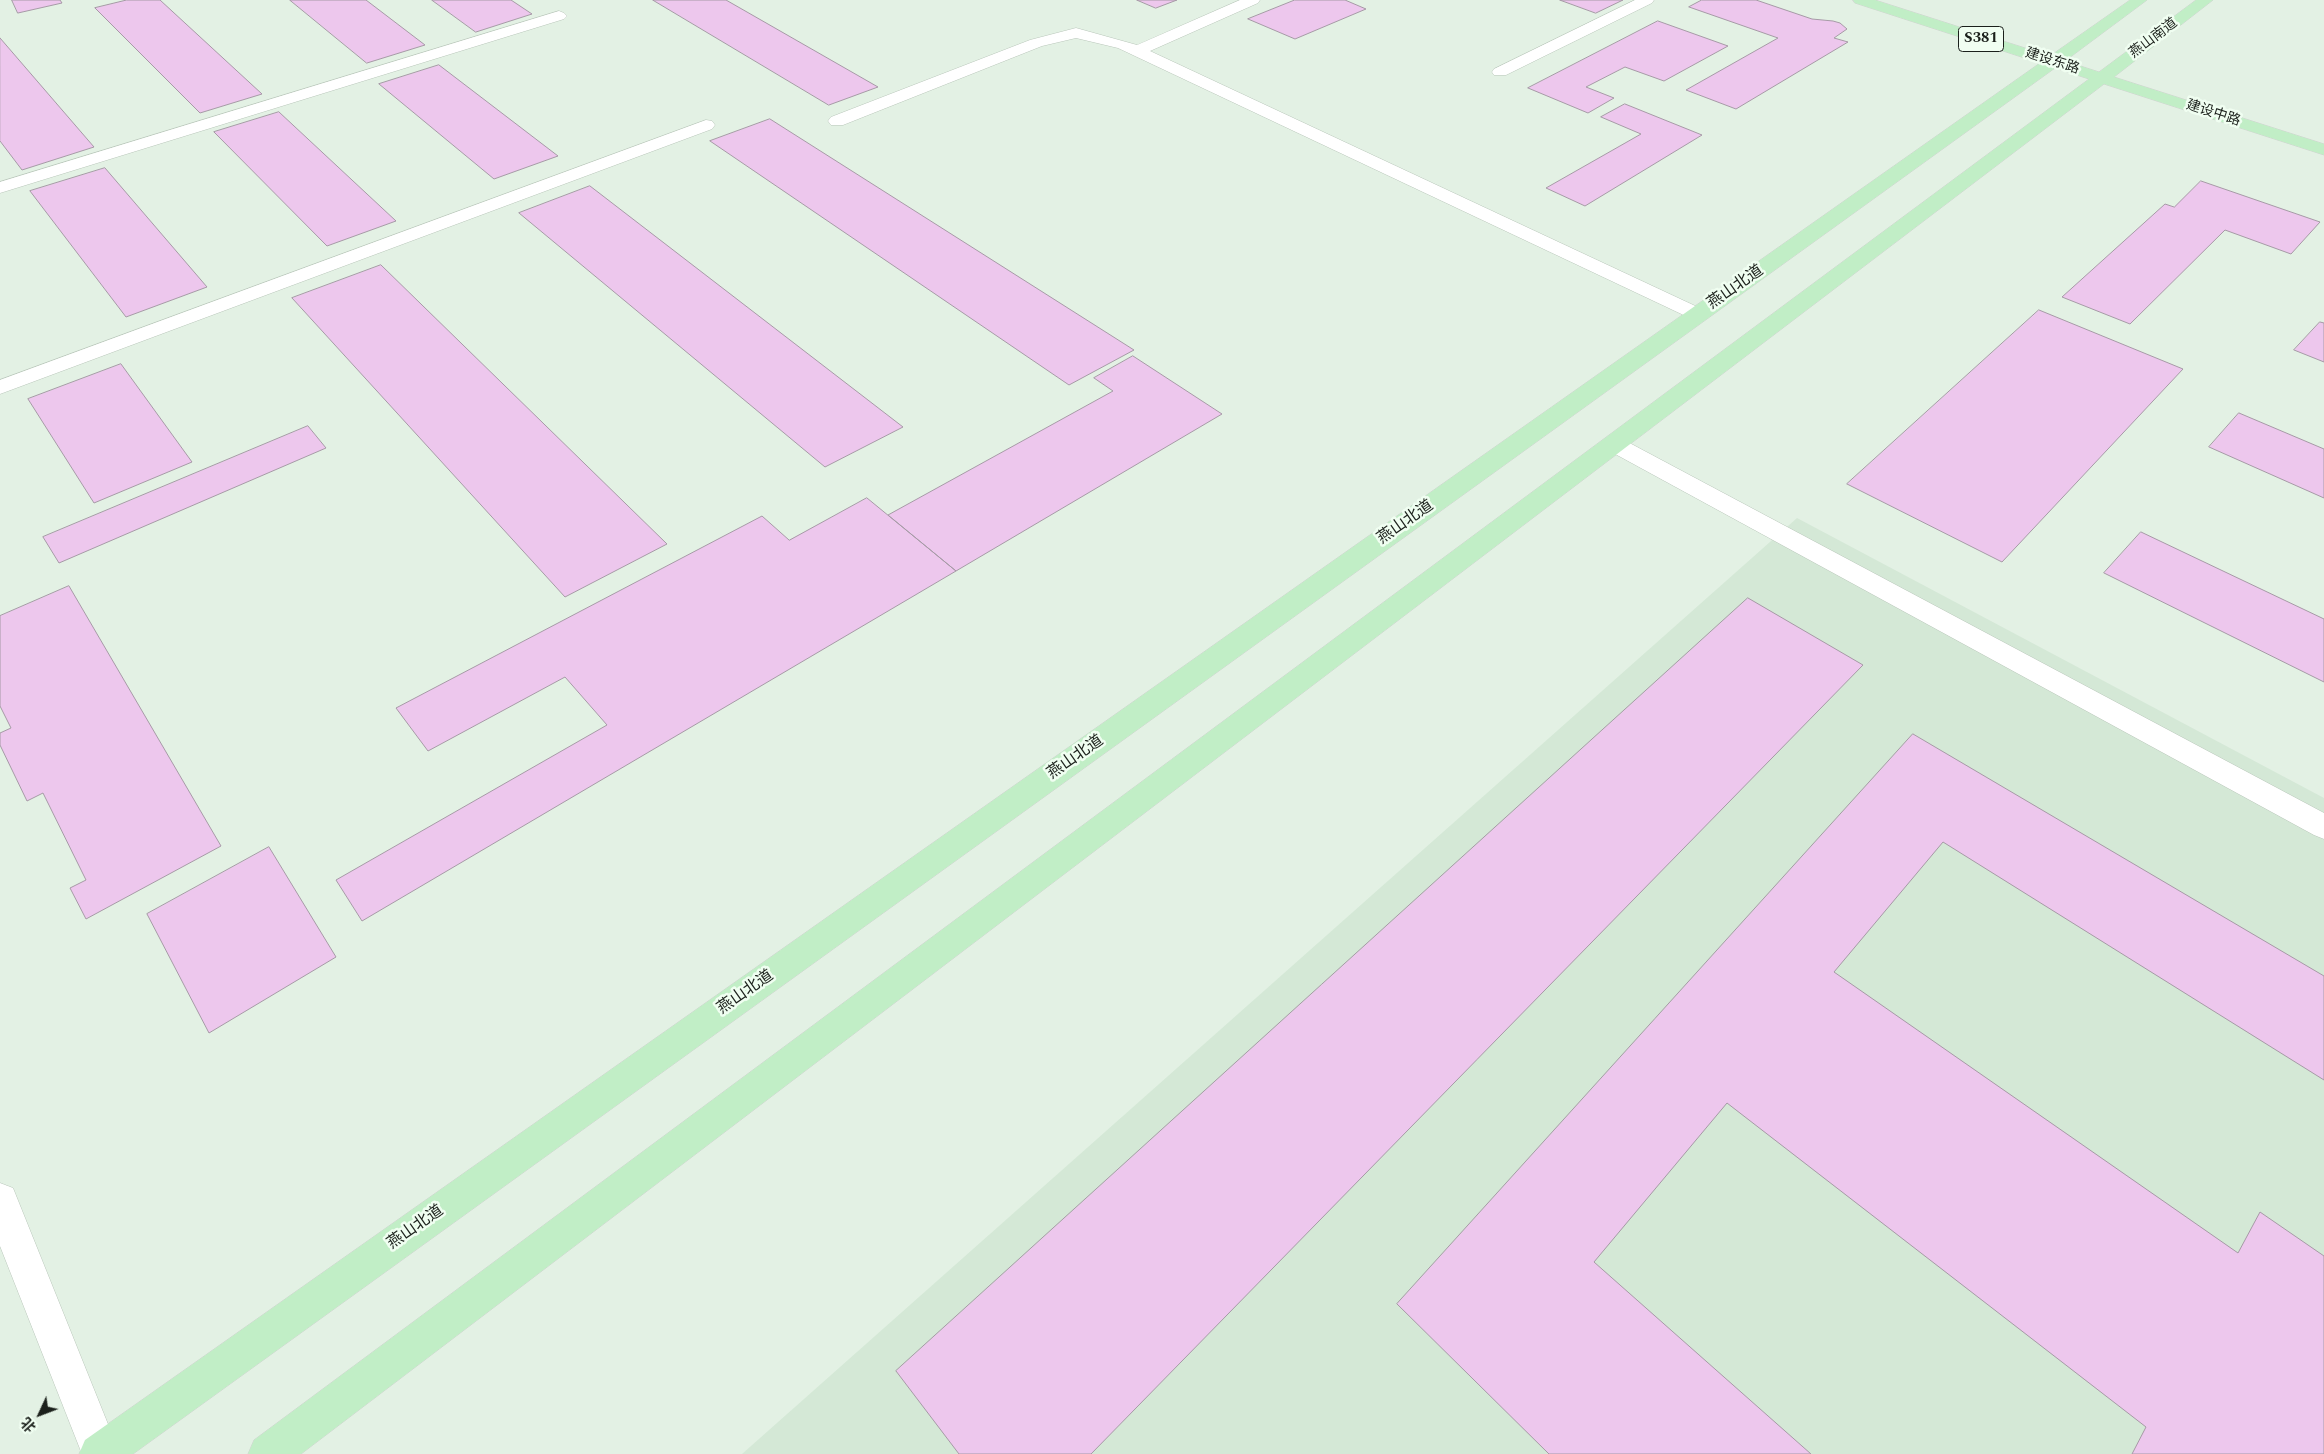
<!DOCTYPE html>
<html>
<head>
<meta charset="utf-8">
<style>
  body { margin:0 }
  #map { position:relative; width:2324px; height:1454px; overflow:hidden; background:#e3f1e4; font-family:Spectral,"Noto Sans SC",serif }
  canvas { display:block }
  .north { position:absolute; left:15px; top:1389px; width:50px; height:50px; -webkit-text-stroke:4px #f0fef1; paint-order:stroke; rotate:227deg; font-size:14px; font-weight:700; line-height:20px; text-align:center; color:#1b201b }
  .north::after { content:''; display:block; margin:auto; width:18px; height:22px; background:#1b201b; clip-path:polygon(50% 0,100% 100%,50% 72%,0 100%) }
</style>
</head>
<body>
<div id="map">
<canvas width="2324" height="1454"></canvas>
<div class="north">北</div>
</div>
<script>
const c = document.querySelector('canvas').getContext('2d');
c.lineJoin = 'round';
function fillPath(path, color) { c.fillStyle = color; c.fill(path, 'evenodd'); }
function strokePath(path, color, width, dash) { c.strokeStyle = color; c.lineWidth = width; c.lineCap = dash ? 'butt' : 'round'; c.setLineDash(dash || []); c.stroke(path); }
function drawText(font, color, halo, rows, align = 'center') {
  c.font = font + ' Spectral,"Noto Sans SC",serif'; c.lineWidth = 5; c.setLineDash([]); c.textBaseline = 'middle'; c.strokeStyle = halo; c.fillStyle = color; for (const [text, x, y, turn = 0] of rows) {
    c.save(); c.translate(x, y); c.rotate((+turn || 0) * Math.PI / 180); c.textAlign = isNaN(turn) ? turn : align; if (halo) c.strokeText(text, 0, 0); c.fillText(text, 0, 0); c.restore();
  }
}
fillPath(new Path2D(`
  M1797 518 2324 798V1454H742Z`), '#d4e8d6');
const building = new Path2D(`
  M12 0H60L62 3 18 13Z
  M127 0H160L262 94 200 113 95 8Z
  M290 0H366L425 45 367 63Z
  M432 0H511L532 14 476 32Z
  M653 0H726L878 87 829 105Z
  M1137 0H1177L1156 8Z
  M1295 0H1345L1366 9 1295 39 1248 19Z
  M1560 0H1623L1596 13Z
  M1702 0H1756L1812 19 1833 21 1840 23 1847 29 1834 38 1848 42 1736 109 1686 90 1778 38 1689 7Z
  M1658 21 1728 46 1664 81 1625 67 1586 87 1614 98 1588 113 1528 88Z
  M0 38 94 147 22 170 0 141Z
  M439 65 558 156 494 179 379 84Z
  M1625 104 1702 135 1585 206 1546 188 1641 134 1601 117Z
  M279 112 396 221 327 246 214 132Z
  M770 119 1134 350 1069 385 710 141Z
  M105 168 207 287 126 317 30 191Z
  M2201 181 2320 222 2291 254 2225 230 2130 324 2062 297 2165 204 2174 207Z
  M590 186 903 427 825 467 519 213Z
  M381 265 667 544 565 597 292 298Z
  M2039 310 2183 369 2002 562 1847 484Z
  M2320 322 2324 323V362L2294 350Z
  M1133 356 1222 414 956 571 888 515 1113 391 1094 378Z
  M121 364 192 462 94 503 28 399Z
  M2239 413 2324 449V498L2209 447Z
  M308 426 326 448 59 563 43 537Z
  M867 498 956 571 362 921 336 880 607 725 565 677 428 751 396 708 762 516 789 540Z
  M2141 532 2324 619V682L2104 573Z
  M69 586 221 846 86 919 70 888 86 880 43 793 27 801 0 745V733L11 728 0 706V616Z
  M1748 598 1863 665 1091 1454H959L896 1371Z
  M1913 734 2324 976V1080L1943 842 1834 972 2238 1253 2260 1212 2324 1256V1454H2132L2146 1427 1727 1103 1594 1262 1811 1454H1549L1397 1304Z
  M269 847 336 957 209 1033 147 914Z`);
fillPath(building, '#edc7ed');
strokePath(building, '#a69aa6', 1);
const service = new Path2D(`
  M1240 0H1260L1258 3 1150 51 1706 311 1709 315 1706 319 1699 321 1692 319 1118 48 1076 38 1042 46 843 125H831L828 121 831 117 1030 40 1076 28 1137 45Z
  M1635 0H1654L1652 3 1506 75H1494L1492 72 1494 69Z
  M559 11 564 13 567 16 564 19 0 193V182Z
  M706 120 712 121 715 125 712 129 0 394V380Z
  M1614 437 1622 439 2324 813V839L2314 835 1606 449 1603 444 1606 439Z`);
const minor = new Path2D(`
  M0 1183 13 1188 120 1454H82L0 1246Z`);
const primary = new Path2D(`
  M1853 0H1875L2050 56 2130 0H2147L2065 61 2099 72 2196 0H2213L2114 77 2324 144V155L2104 84 301 1454H248L254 1440 2089 79 2055 68 133 1454H79L85 1440 2040 63 1855 3Z`);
strokePath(service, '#b9c6ba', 1);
strokePath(minor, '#b9c6ba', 1);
strokePath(primary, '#d1d2d1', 1);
fillPath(service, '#fff');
fillPath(minor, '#fff');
fillPath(primary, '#c1eec6');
drawText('14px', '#1b201b', '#f0fef1', [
  ["燕山南道",2154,39,-37],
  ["建设东路",2052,62,18],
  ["建设中路",2213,114,18]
]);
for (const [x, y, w] of [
  [1981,39,45]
]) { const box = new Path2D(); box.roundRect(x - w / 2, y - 12.5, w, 25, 4); c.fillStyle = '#f0fef1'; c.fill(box); strokePath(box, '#1b201b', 1); }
drawText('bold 15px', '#1b201b', null, [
  ["S381",1981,39]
]);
drawText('16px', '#1b201b', '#f0fef1', [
  ["燕山北道",1736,288,-35],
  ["燕山北道",1406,523,-35],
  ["燕山北道",1076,758,-35],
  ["燕山北道",746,993,-35],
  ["燕山北道",416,1228,-35]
]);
</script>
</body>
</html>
